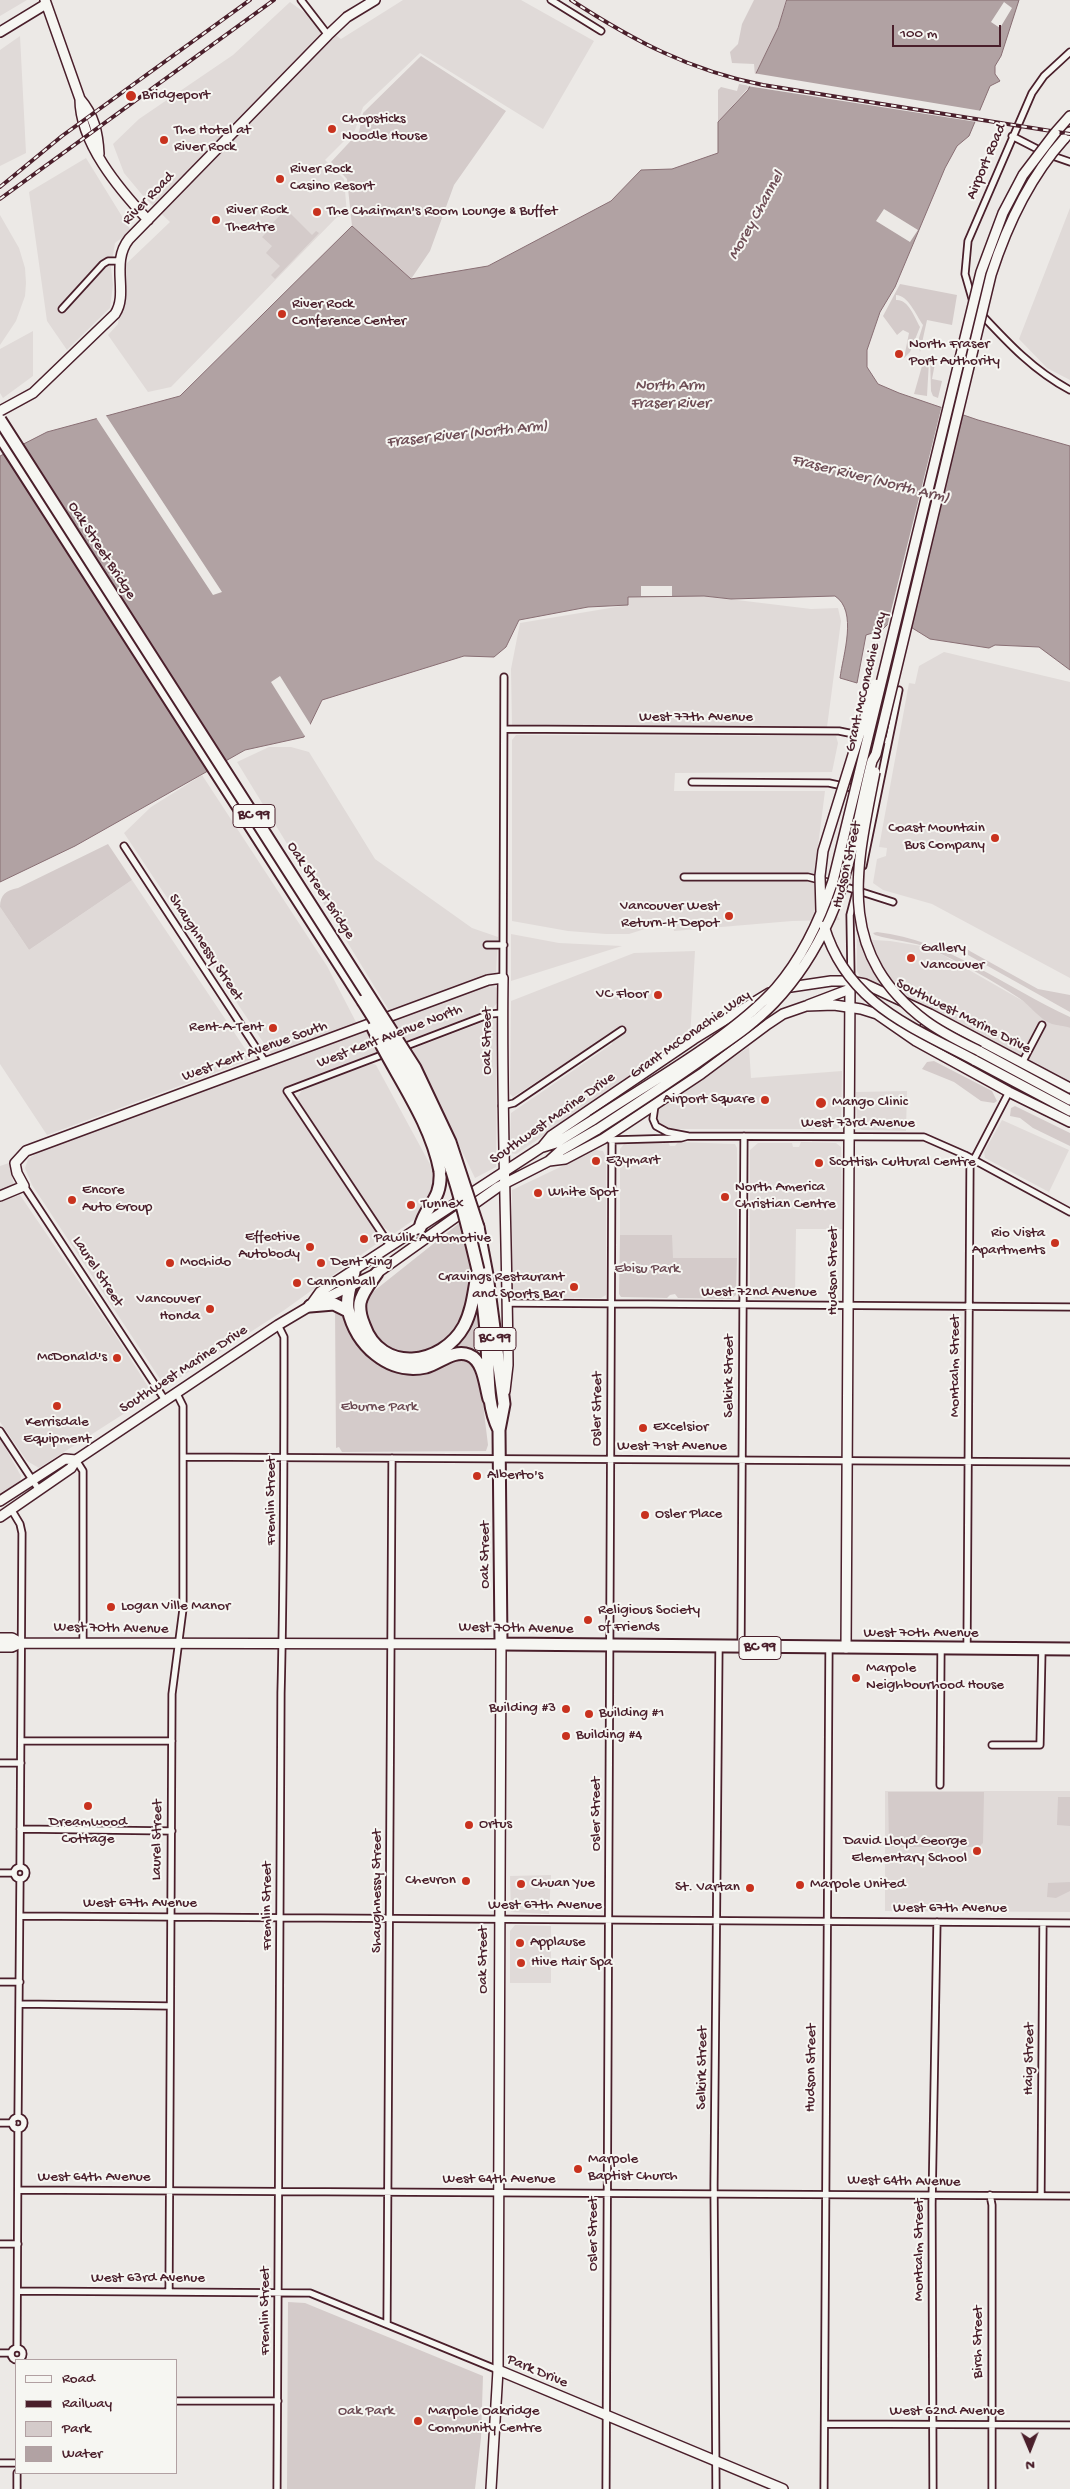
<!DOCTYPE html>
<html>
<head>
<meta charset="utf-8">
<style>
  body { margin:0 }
  #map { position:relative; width:1070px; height:2489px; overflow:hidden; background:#ece9e6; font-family:"Gochi Hand",sans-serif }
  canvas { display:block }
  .legend { position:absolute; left:15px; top:2359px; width:162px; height:115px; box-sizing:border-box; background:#f6f6f2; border:1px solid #b1a0a2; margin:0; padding:6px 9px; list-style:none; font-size:15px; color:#4a1f2b }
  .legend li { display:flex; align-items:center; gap:10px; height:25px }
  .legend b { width:25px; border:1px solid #b1a0a2 }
  .north { position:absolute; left:1005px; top:2424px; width:50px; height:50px; -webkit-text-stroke:4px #f6f6f2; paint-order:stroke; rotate:179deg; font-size:14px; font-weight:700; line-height:20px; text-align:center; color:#4a1f2b }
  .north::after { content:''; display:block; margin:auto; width:18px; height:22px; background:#4a1f2b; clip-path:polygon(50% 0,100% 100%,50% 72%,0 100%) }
  .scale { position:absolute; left:892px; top:25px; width:109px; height:22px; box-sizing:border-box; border:2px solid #4a1f2b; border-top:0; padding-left:6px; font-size:15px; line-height:18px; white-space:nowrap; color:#4a1f2b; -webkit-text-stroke:4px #f6f6f2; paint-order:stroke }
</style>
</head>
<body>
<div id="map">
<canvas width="1070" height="2489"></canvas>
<ul class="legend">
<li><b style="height:6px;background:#f6f6f2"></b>Road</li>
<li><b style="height:6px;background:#4a1f2b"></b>Railway</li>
<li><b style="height:14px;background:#d4cbca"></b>Park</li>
<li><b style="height:14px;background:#b1a2a3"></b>Water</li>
</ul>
<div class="north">N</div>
<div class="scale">100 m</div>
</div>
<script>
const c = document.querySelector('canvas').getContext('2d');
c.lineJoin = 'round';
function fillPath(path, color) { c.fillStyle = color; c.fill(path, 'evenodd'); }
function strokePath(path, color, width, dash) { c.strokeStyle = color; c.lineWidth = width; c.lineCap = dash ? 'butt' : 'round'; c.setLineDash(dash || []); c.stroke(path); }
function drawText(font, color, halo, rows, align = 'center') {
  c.font = font + ' "Gochi Hand",sans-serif'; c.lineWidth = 4; c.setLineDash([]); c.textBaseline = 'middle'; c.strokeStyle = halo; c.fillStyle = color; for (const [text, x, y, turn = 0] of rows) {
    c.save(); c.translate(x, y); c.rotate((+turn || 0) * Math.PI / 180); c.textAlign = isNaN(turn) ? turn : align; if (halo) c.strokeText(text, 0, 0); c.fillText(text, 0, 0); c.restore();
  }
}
fillPath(new Path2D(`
  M0 0H27L0 16Z
  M403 0H521L594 41 543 129 420 53 363 107 355 130 325 160 344 179 347 214 337 217 171 387 148 392 108 335 118 324 126 264 170 222 144 197 124 173 113 144 139 119 233 55 290 2 341 39Z
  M20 36 26 153 0 166V50Z
  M86 158 131 231 115 243 111 267 113 285 110 308 67 350 47 321 29 192Z
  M1070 208V380L1047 368 1019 339Z
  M0 215 19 248 25 268 26 283 25 296 16 321 0 345Z
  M33 331V376L3 398 0 393V349Z
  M641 596H704L811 609 838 608 841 621 827 727 512 725 511 669 520 623 628 605V597Z
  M944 652 1070 682V978L932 904 883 890 873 883 877 859 886 856 887 848 879 847 909 683 915 684 919 666Z
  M516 735 836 736 838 743 832 772 675 773 674 791H825L815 870 840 920 792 921 674 931 673 925 651 927 629 934H606L568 931 512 921V740Z
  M269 747H291L309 752 375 859 472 928 498 937 496 973 390 1012 237 762Z
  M202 775 327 966 357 1024 271 1054 124 833 151 807Z
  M132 880 252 1059 47 1135 0 1064V907L29 950Z
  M511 934 559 943 622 946 511 981Z
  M857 939 890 941 921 946 943 955 1070 1028V1083L912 1000 861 978 857 971Z
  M695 951 690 1039 516 1154 510 1153 511 1113 612 1044 613 1032 513 1097 510 1094 511 1001 634 953Z
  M490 984 497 988V1003L493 1008 282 1089 378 1236 379 1242 283 1311 170 1384 162 1382 32 1185 25 1168 28 1159 45 1148Z
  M491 1019 496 1020 497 1024 496 1167 475 1178 412 1049Z
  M749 1047 751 1078 842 1071 841 1127 835 1129H671L660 1124 656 1114 661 1106Z
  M371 1063 376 1065 438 1179 422 1214 395 1233H391L379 1223 296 1099 303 1089Z
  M907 1091 906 1131 862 1130 857 1127 856 1092Z
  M1002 1120 1069 1150 1049 1192 985 1158 984 1152Z
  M636 1142H668L670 1146H675L678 1142 735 1144 737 1148V1258H672V1235H620V1149L624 1144Z
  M801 1142 836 1143 841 1147 842 1229H796L795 1295 790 1299H755L750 1294V1150L758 1143H792L793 1147H799Z
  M596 1150 603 1151 606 1158V1295L601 1298 513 1297 511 1293 512 1190Z
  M9 1163 14 1185 0 1192V1166Z
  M20 1195 116 1336 152 1393 150 1397 39 1468 27 1461 0 1422V1202Z
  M0 1438 21 1476 20 1481 0 1495Z
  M885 1791H1070V1912L885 1911Z
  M551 1875 549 1914 511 1912 510 1876Z
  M515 1925 551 1926V1983H510V1931Z`), '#e0dad8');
fillPath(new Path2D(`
  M754 0H787L778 28 755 76 754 64 732 63 730 52 738 44 742 24Z
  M421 56 506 111 454 185 430 251 411 279 352 226 347 179 331 162 359 132 363 113Z
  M739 84 750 86 718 122V90L721 87 737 91Z
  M286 209 312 235 316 231 319 233 275 279 271 275 280 266 266 253 272 246 262 237 265 234 264 232Z
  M900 284 957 295 952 325 927 320 920 352 918 341 923 325C916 315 908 295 896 295V300C908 299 914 316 920 327L910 352 904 358 909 333 903 330 897 335 883 316Z
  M913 357H926L929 361 927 396 914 394 922 366 906 361Z
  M930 357 936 358 932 379 942 381 938 398 933 396 931 391Z
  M108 844 132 880 29 950 0 907C0 895 6 890 18 888Z
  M877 932C948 940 1006 988 1070 1017V1028C1063 1025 1058 1026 1052 1024 1040 1020 1030 1005 1019 998 992 980 961 963 931 949 913 941 894 941 875 935L873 933Z
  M968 950 1038 989 1070 995V1012L968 955Z
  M934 1061 992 1091 997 1101 994 1103 981 1101 954 1082 922 1069 927 1062Z
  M1015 1106 1070 1133V1146L1033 1128 1020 1118 1010 1116 1011 1108Z
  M462 1221 470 1261 471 1278 468 1305 454 1334 441 1346 412 1356 388 1350 378 1341 367 1322V1306L369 1295Z
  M620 1235H672L673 1258H737L736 1295 730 1299 678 1298 675 1294 670 1295 667 1298 621 1297 619 1294Z
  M477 1305 481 1318 486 1362 448 1350Z
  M335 1306 344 1312 362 1350 468 1358 479 1371 488 1445 486 1451 342 1452 339 1447 336 1448Z
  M888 1792H984L983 1843 979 1847H892L889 1843Z
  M1058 1797H1070V1826L1057 1825Z
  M1070 1882V1891L1056 1898 1047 1897 1048 1883Z
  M288 2302 305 2303 483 2376 481 2438 475 2489H287Z`), '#d4cbca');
const water = new Path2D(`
  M787 0H1019L1001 56 995 66V74L1000 81 990 86 969 136 957 146 945 168 895 287 880 312 867 350V367L878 384 899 393 978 420 1070 446V670L1039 647 995 645 989 648 930 639 901 621 889 623 882 630 866 635 857 683 840 678C843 655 858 611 835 596L731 599 704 596 628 597V605L588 607 519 620 506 647 494 657 464 656 322 700 304 737 245 750 75 846 0 882V456L47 432 180 396 352 226 411 279 488 266 611 201 641 170 672 169 718 153V122L748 90 778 28Z`);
fillPath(water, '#b1a2a3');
strokePath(water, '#886e73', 1);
fillPath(new Path2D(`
  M1004 2 1012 8 1000 28 991 22Z
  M753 73 982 111 977 122 747 86Z
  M884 209 918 230 910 242 876 221Z
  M942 405 963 412 911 630 901 624 887 627Z
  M105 414 222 592 213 595 95 416Z
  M641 586H672V596H641Z
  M280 676 312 727 306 738 271 682Z`), '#ece9e6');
const street = new Path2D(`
  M301 0 328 35
  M551 0 601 31
  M1012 136 1047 154 1070 162
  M973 302 965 274 968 241 1032 93 1044 76 1070 52
  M62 309 103 264 108 261H120
  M981 314C1008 343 1034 371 1070 390
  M504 729 839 731 888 741
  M692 782 829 783 857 789
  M124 846 266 1063
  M863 866 899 690
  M684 877H808L843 886 893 902
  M487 945H504
  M851 976 850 915 856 892
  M503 978 504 677
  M916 1041 928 1018
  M401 1048 490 1014 503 1013
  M387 1053 287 1091 391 1247
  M1022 1063 1042 1025
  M655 1105 653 1119 656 1126 667 1132 688 1136
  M502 1106 514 1103 622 1030
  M610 1140 681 1138 688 1136 924 1137 965 1155 1070 1212
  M24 1186 165 1400
  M507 1303 1070 1307
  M0 1431 39 1490
  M184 1457 1070 1462
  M76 1460 83 1471V1644
  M11 1509 20 1524 22 1533 20 1867
  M741 1646 744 1136
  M967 1649 970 1167 1009 1092
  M21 1741H172
  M992 1745H1040L1042 1649
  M0 1763H21
  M940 1785 941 1649
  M20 1829 172 1831
  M14 1873a6 6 0 1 1 12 0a6 6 0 1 1-12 0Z
  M0 1873H14
  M20 1916 1070 1923
  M0 1982H20
  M20 2004 170 2006
  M18 2117 20 1879
  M12 2123a6 6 0 1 1 12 0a6 6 0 1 1-12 0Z
  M0 2123H13
  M18 2190 1070 2196
  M990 2195 992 2205V2489
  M1041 2196 1043 1923
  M0 2244H18
  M18 2291 310 2293 498 2370
  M169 2292 172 1694 183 1609V1406L176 1392
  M387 2324 392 1458
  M17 2348 18 2129
  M11 2354a6 6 0 1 1 12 0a6 6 0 1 1-12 0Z
  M0 2353H11
  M176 2401H278
  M825 2424 1070 2425
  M0 2463H16
  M17 2489V2473
  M277 2489 281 1693C284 1575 284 1456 284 1337L278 1325
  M606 2489 612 1140
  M716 2489 714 2185 719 1647
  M824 2489 829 1648
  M933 2489 932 2204 937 1922`);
const secondary = new Path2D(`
  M45 0 80 99C80 143 119 189 148 220
  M0 32 46 4
  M80 99C94 115 98 133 99 154
  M0 411 33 393 115 314C129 293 110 263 129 239L328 35 347 17 375 0
  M0 1196 24 1186 17 1173 15 1163 26 1151 488 980 503 978C501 1107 507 1235 508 1365L505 1391
  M0 1638H12L21 1643
  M0 1647H12L21 1643 501 1644
  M846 1648 850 984
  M498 2370 783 2489`);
const primary = new Path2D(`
  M1055 133 1070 116
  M1064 139 1070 132
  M784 988 831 981H850L865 984 930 1014 1070 1088
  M808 1005 850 989
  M979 1051 1070 1100
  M974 1060 1070 1111
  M543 1147 556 1143 593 1120
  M549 1161 560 1151 598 1129
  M310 1306 320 1292 542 1147 551 1136 694 1039 769 993
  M0 1501 65 1459 76 1460
  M0 1517 71 1468 76 1460 278 1325 310 1306 377 1273 498 1187 549 1161 565 1159 603 1139 701 1074 768 1024 783 1014 806 1006 834 1005 861 1009 877 1014 916 1041 1009 1092 1070 1122
  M491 2489 498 2370 501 1644`);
const highway = new Path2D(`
  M0 436 363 1001
  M478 1227 487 1275 504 1404 499 1430 501 1644 1070 1649
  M420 1228C425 1204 442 1202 440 1171
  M354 1272C351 1283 346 1297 348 1309 356 1345 388 1375 426 1367 440 1363 454 1349 469 1355 484 1361 485 1385 489 1399
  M377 1273C371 1282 362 1292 360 1303 359 1311 361 1318 364 1325 381 1374 442 1366 464 1326 473 1309 474 1289 478 1270
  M480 1279C483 1301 486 1323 487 1346 489 1375 486 1404 499 1430
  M310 1306 334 1304 348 1311`);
strokePath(street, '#4a1f2b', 9);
strokePath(secondary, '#4a1f2b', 12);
strokePath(primary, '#4a1f2b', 12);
strokePath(highway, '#4a1f2b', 15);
strokePath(street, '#f6f6f2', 5.5);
strokePath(secondary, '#f6f6f2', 9);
strokePath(primary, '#f6f6f2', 9);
strokePath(highway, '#f6f6f2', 11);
const rail = new Path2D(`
  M571 0C634 41 689 70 763 85L1070 134
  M0 187 62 136 250 0
  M0 199 274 0`);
strokePath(rail, '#4a1f2b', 4);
strokePath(rail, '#f6f6f2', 2, [5.5]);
const primaryBridge = new Path2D(`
  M875 772C856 869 834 952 926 1021 942 1033 961 1042 979 1051
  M821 911 820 876 823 851 875 684
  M824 926C847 1003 910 1026 974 1060
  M593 1120C650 1082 731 1038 776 988 803 957 820 920 833 881L981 272 1003 213 1023 175 1055 133
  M598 1129C635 1105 672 1081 708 1055 731 1039 754 1024 774 1003 797 979 816 949 830 918 851 871 859 811 872 761L876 754 991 275C1007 225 1029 178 1064 139`);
const highwayBridge = new Path2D(`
  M0 420 415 1068 450 1142 478 1227
  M363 1001C392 1047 422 1094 443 1145 458 1185 468 1228 478 1270
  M373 1028C395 1075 430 1119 440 1171`);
strokePath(primaryBridge, '#4a1f2b', 12, []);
strokePath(highwayBridge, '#4a1f2b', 15, []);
strokePath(primaryBridge, '#f6f6f2', 9);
strokePath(highwayBridge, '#f6f6f2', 11);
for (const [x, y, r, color] of [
  [131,96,6,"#c8321e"],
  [332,129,5,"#c8321e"],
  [164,140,5,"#c8321e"],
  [280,179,5,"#c8321e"],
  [317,212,5,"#c8321e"],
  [216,220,5,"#c8321e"],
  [282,314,5,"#c8321e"],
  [899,354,5,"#c8321e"],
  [995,838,5,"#c8321e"],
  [729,916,5,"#c8321e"],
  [911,958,5,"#c8321e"],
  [658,995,5,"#c8321e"],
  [273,1028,5,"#c8321e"],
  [765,1100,5,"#c8321e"],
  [821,1103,6,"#c8321e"],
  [596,1161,5,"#c8321e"],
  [819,1163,5,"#c8321e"],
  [538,1193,5,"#c8321e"],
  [725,1197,5,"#c8321e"],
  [72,1200,5,"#c8321e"],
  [411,1205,5,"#c8321e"],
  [364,1239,5,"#c8321e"],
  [1055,1243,5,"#c8321e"],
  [310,1247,5,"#c8321e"],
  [170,1263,5,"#c8321e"],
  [321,1263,5,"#c8321e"],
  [297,1283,5,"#c8321e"],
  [574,1287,5,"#c8321e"],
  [210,1309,5,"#c8321e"],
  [117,1358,5,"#c8321e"],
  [57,1406,5,"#c8321e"],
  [643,1428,5,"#c8321e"],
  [477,1476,5,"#c8321e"],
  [645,1515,5,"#c8321e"],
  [111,1607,5,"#c8321e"],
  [588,1620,5,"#c8321e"],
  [856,1678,5,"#c8321e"],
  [566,1709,5,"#c8321e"],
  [589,1714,5,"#c8321e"],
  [566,1736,5,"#c8321e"],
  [88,1806,5,"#c8321e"],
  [469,1825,5,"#c8321e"],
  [977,1851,5,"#c8321e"],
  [466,1881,5,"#c8321e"],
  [521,1884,5,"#c8321e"],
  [800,1885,5,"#c8321e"],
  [750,1888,5,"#c8321e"],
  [520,1943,5,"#c8321e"],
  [521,1963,5,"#c8321e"],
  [578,2169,5,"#c8321e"],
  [418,2421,5,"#c8321e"]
]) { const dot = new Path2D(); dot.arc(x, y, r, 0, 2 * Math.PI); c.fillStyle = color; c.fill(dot); strokePath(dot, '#f6f6f2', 2); }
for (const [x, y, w] of [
  [254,816,42],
  [495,1339,42],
  [760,1648,42]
]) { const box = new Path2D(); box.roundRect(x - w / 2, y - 11.5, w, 23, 4); c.fillStyle = '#f6f6f2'; c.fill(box); strokePath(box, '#4a1f2b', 1); }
drawText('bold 14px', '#4a1f2b', null, [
  ["BC 99",254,816],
  ["BC 99",495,1339],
  ["BC 99",760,1648]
]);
drawText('15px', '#4a1f2b', '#f6f6f2', [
  ["Bridgeport",142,96],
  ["Chopsticks",342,120],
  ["Noodle House",342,137],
  ["The Hotel at",174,131],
  ["River Rock",174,148],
  ["River Rock",290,170],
  ["Casino Resort",290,187],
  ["River Rock",226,211],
  ["Theatre",226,228],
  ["The Chairman's Room Lounge & Buffet",327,212],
  ["River Rock",292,305],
  ["Conference Center",292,322],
  ["North Fraser",909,345],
  ["Port Authority",909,362],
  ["Coast Mountain",985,829,"right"],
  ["Bus Company",985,846,"right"],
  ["Vancouver West",719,907,"right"],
  ["Return-It Depot",719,924,"right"],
  ["Gallery",921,949],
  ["Vancouver",921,966],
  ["VC Floor",648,995,"right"],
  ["Rent-A-Tent",263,1028,"right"],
  ["Airport Square",755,1100,"right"],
  ["Mango Clinic",832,1103],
  ["Ezymart",606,1161],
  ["Scottish Cultural Centre",829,1163],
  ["North America",735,1188],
  ["Christian Centre",735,1205],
  ["Encore",82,1191],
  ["Auto Group",82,1208],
  ["White Spot",548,1193],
  ["Tunnex",421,1205],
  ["Rio Vista",1045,1234,"right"],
  ["Apartments",1045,1251,"right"],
  ["Effective",300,1238,"right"],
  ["Autobody",300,1255,"right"],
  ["Pawlik Automotive",374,1239],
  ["Mochido",180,1263],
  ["Dent King",331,1263],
  ["Cravings Restaurant",564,1278,"right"],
  ["and Sports Bar",564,1295,"right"],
  ["Cannonball",307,1283],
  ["Vancouver",200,1300,"right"],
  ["Honda",200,1317,"right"],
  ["McDonald's",107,1358,"right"],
  ["Kerrisdale",57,1423,"center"],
  ["Equipment",57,1440,"center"],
  ["Excelsior",653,1428],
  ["Alberto's",487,1476],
  ["Osler Place",655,1515],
  ["Logan Ville Manor",121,1607],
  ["Religious Society",598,1611],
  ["of Friends",598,1628],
  ["Marpole",866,1669],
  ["Neighbourhood House",866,1686],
  ["Building #3",556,1709,"right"],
  ["Building #1",599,1714],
  ["Building #4",576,1736],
  ["Dreamwood",88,1823,"center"],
  ["Cottage",88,1840,"center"],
  ["Ortus",479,1825],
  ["David Lloyd George",967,1842,"right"],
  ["Elementary School",967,1859,"right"],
  ["Chevron",456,1881,"right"],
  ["Chuan Yue",531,1884],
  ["Marpole United",810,1885],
  ["St. Vartan",740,1888,"right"],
  ["Applause",530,1943],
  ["Hive Hair Spa",531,1963],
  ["Marpole",588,2160],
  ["Baptist Church",588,2177],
  ["Marpole Oakridge",428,2412],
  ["Community Centre",428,2429]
], 'left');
drawText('15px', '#4a1f2b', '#f6f6f2', [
  ["Airport Road",987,162,-67],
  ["River Road",149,199,-46],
  ["Oak Street Bridge",101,551,57],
  ["Grant McConachie Way",867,682,-77],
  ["West 77th Avenue",696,718],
  ["Hudson Street",848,865,-77],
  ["Oak Street Bridge",320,891,57],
  ["Shaughnessy Street",205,948,57],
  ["Southwest Marine Drive",963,1017,27],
  ["Grant McConachie Way",691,1035,-35],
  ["West Kent Avenue North",390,1037,-21],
  ["Oak Street",488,1041,-90],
  ["West Kent Avenue South",255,1052,-20],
  ["Southwest Marine Drive",553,1119,-35],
  ["West 73rd Avenue",858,1124],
  ["Hudson Street",834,1271,-90],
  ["Laurel Street",97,1272,57],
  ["West 72nd Avenue",759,1293],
  ["Montcalm Street",956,1366,-90],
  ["Southwest Marine Drive",184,1370,-33],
  ["Selkirk Street",730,1376,-90],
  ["Osler Street",598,1409,-89],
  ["West 71st Avenue",672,1447],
  ["Fremlin Street",272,1501,-90],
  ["Oak Street",486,1555,-90],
  ["West 70th Avenue",111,1629,1],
  ["West 70th Avenue",516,1629,1],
  ["West 70th Avenue",921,1634],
  ["Osler Street",597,1814,-90],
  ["Laurel Street",158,1840,-89],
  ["Shaughnessy Street",378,1891,-90],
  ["West 67th Avenue",140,1904],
  ["Fremlin Street",268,1906,-90],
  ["West 67th Avenue",545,1906],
  ["West 67th Avenue",950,1909],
  ["Oak Street",484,1960,-90],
  ["Haig Street",1030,2059,-89],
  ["Selkirk Street",703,2068,-89],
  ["Hudson Street",812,2068,-89],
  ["West 64th Avenue",94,2178],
  ["West 64th Avenue",499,2180],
  ["West 64th Avenue",904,2182,1],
  ["Osler Street",594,2234,-90],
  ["Montcalm Street",920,2250,-90],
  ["West 63rd Avenue",148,2279],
  ["Fremlin Street",266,2311,-90],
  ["Birch Street",979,2342,-90],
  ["Park Drive",537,2372,23],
  ["West 62nd Avenue",947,2412]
]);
drawText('15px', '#6c4a53', '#f6f6f2', [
  ["Ebisu Park",647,1270],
  ["Eburne Park",379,1408],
  ["Oak Park",366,2412]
]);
drawText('italic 16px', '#6e4d55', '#f6f6f2', [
  ["Morey Channel",757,216,-61],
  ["North Arm",670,387],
  ["Fraser River",670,405],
  ["Fraser River (North Arm)",467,435,-6],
  ["Fraser River (North Arm)",870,480,14]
]);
</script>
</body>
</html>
